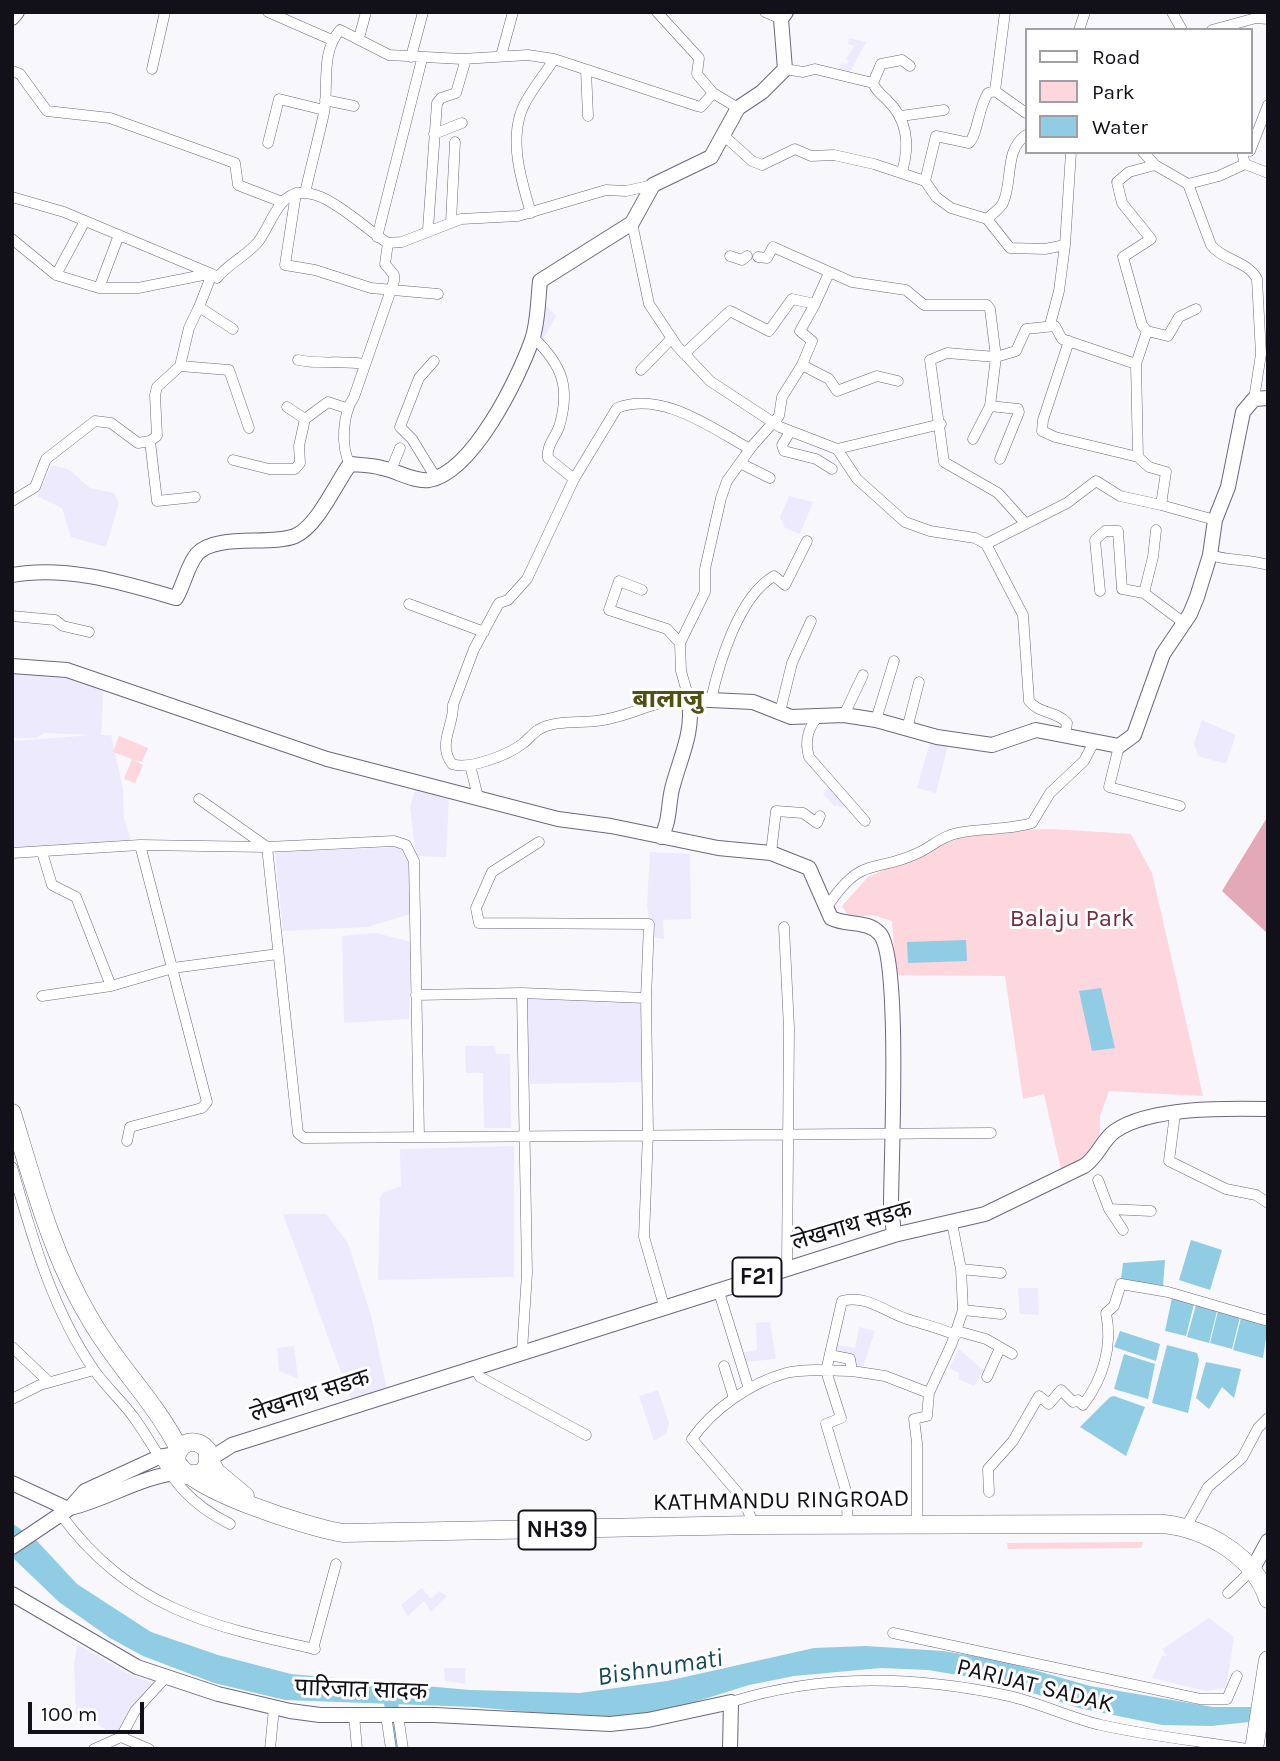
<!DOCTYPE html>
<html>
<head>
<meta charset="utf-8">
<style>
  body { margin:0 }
  #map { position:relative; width:1280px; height:1761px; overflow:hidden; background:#f8f7fc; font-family:Karla,sans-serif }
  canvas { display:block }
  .frame { position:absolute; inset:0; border:14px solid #121019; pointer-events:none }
  .legend { position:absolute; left:1025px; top:28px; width:228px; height:126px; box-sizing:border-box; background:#fff; border:2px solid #a09fa3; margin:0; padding:9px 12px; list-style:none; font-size:21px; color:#121019 }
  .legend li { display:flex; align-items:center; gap:14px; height:35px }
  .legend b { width:35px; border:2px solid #a09fa3 }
  .scale { position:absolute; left:28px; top:1702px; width:116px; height:32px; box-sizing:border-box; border:4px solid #121019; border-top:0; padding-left:9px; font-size:21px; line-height:24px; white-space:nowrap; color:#121019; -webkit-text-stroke:5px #fff; paint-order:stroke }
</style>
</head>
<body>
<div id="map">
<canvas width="1280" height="1761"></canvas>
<div class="frame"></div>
<ul class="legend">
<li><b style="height:9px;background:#fff"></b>Road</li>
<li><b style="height:19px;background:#fdd6de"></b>Park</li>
<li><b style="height:19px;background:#90cce4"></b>Water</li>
</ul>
<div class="scale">100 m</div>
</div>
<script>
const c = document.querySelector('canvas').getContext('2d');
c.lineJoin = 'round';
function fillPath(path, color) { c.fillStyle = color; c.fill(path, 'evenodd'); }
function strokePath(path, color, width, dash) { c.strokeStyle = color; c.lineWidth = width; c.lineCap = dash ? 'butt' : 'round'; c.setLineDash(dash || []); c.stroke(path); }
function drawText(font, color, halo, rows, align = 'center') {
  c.font = font + ' Karla,"Noto Sans Devanagari",sans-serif'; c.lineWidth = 6; c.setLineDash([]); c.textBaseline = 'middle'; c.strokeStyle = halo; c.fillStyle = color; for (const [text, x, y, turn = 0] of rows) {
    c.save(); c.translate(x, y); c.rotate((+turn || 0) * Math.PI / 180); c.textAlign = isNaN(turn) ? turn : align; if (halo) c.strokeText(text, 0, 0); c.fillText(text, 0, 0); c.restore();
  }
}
fillPath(new Path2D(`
  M849 38 866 42 850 72 839 69 841 63 847 64 849 61 846 59 854 46 848 44Z
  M544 303 556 316 543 340 536 339Z
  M52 465 70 470 90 488 114 493 119 503 106 547 71 537 62 508 37 496Z
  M789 496 813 502 800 534 785 528 780 517Z
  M12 670 104 682 101 735H111L123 789 124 818 133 848 12 852V741L92 735 45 733 36 738H12Z
  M1202 720 1236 735 1226 764 1198 756 1194 743Z
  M930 742 948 745 936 793 917 788Z
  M831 785 849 804 841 808 837 805 835 807 823 794Z
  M415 790 449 795 446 857 416 856 410 808Z
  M402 847 412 864 411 914 367 927 283 931 275 852Z
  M650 852 690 854 691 919 663 920 664 939 651 937 647 906Z
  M376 933 411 942 409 1019 344 1023 342 936Z
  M523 996 638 999 644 1015V1082L530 1084Z
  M465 1046H495L496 1054H510L511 1128H484L483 1073H466Z
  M514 1146V1277L378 1280 380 1198 384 1192 401 1186 400 1149Z
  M283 1214H326L348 1243 371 1315 388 1394 353 1405Z
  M1018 1288H1038L1039 1315 1020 1314Z
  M770 1322 776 1359 743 1362 741 1353 757 1350 756 1323Z
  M859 1327 875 1331 863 1367 835 1357 838 1345 855 1348Z
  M294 1346 298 1379 279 1371 277 1348Z
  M959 1349 983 1370 974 1386 958 1379 959 1373 949 1368Z
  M658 1390 669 1423 666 1434 654 1441 639 1396Z
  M422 1588 431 1599 439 1591 447 1596 431 1612 424 1601 408 1616 401 1605Z
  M1209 1618 1234 1637 1226 1688 1206 1691 1152 1678 1162 1656H1167L1162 1649Z
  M77 1644 127 1673 156 1684 122 1738 76 1714 74 1665Z
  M444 1668H466L465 1684 445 1681Z`), '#eeeafe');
fillPath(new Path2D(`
  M119 736 148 748 142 762 134 760 143 765 135 783 124 779 132 759 113 752Z
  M1052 829 1131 834 1152 873 1203 1096 1109 1091 1100 1116 1099 1149 1061 1170 1044 1094 1023 1099 1005 976 896 975 892 921 873 915 849 917 842 906 868 877 964 836 995 830Z
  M1143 1542 1141 1548 1008 1549 1007 1543Z`), '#fdd6de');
fillPath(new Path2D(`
  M1268 816V934L1222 891Z`), '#e3a9b6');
fillPath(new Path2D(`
  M966 940 967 961 908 963 907 942Z
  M1101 988 1115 1048 1092 1051 1079 991Z
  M1191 1240 1222 1250 1210 1290 1179 1280Z
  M1165 1260 1163 1286 1121 1279 1123 1263Z
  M1172 1298 1194 1304 1186 1336 1165 1331Z
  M1196 1305 1217 1311 1209 1343 1187 1337Z
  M1218 1311 1240 1317 1232 1349 1210 1343Z
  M1241 1318 1268 1325 1263 1358 1233 1350Z
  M1120 1331 1160 1344 1156 1361 1114 1347Z
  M1167 1345 1197 1353 1199 1360 1188 1413 1152 1403Z
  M1124 1354 1155 1364 1148 1399 1114 1389Z
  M1206 1362 1241 1369 1234 1398 1222 1387 1209 1409 1196 1398Z
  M1114 1396 1145 1407 1126 1456 1080 1427 1110 1397Z
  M12 1523 38 1542 77 1584 151 1632 218 1655 291 1674 470 1690 580 1693 667 1681 814 1648 866 1646 943 1651 999 1660 1090 1686 1213 1707H1251L1249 1722 1211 1726 1162 1725 1079 1708 999 1682 928 1670 881 1668 794 1676 749 1685 666 1711 606 1719 474 1707 285 1700 214 1683 143 1656 110 1638 59 1602 12 1557Z`), '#90cce4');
strokePath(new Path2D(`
  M390 1694 397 1749`), '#90cce4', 14);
const street = new Path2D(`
  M268 12 332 40
  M657 12 699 58 697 74 713 93 738 108
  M765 12 781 19
  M1172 12 1182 30
  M1079 30 1085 12
  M1212 30 1256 18 1268 19
  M359 38 366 12
  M501 56 513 12
  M411 57 423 12
  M152 69 165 12
  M785 69 803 72 815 69 873 83 881 64 902 60 910 66
  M586 70 588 116
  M12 71 20 74 47 111 110 118 235 163 238 185 282 202
  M873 83C876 91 881 94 887 100 908 120 910 145 902 172
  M995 91 1005 12
  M325 100 354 106
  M901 116 944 110
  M434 134 462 123
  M722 134 752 161 762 165 795 149 811 156 834 155 874 164 925 181 936 197 951 208 987 219 1010 248 1045 249 1065 245
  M268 143 279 99 324 110
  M1250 151 1268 105
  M1143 152 1155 165 1188 184 1219 176 1245 164 1268 173
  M1242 152 1245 164
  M925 181 936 136 969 143C978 134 978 108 988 93L995 91 1026 113
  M1188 184 1211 245C1222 260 1248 261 1257 279L1261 354 1254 399
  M296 193 285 265 315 270 371 288 438 294
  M305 193C311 166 318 140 324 113 329 86 320 53 340 30L389 55 462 59 528 55 554 59 697 106 701 107 713 93
  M12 197 64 212 212 274
  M531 213C521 180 508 138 524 105 532 89 545 74 554 59
  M987 219C992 214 1000 209 1003 203 1013 182 1004 150 1026 135
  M85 221 56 275 99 288 119 235
  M451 222 455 142
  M632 223 649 304 677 346 710 381 780 427 837 449 857 479 905 522 930 531 975 538 986 544 1023 615 1029 701C1039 714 1057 711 1067 723L1065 737
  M428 229 437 103 441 98 456 93 466 59
  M377 237 422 59
  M12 239 56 275
  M730 256 742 260 747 256
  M758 257 767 258 773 247 852 282 906 290 924 305H987L990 309 996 357 990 406 1018 409 1019 412 1000 459
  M99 288H138L208 274
  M199 307 212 274 217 278C228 264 246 256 258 242 267 230 272 215 281 204 309 168 363 229 388 243L402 242 461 219 518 216 606 190 626 191 653 185
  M1050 325 1059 291 1065 245 1071 152
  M1147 331 1168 336 1179 317 1196 309
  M533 337C562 365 571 387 559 427 555 438 546 446 548 458L574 479
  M1069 341 1043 420 1042 431 1055 437 1138 457
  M684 354 730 311 769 331 792 299 815 304 829 273
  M298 360C321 365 341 360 364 364
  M434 361 419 378 400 427 412 439 436 478
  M1136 364 1147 331 1142 325 1123 257 1151 239 1122 203 1117 182 1129 172 1155 165
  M802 365 812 341 800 331 815 304
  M180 366 229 370 249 428
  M641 370 672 338
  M287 407 305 419 328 402 346 408
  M790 432 782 445 784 451 816 459 832 469
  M973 439 990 406
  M150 441 157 501 195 497
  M750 449C713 429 662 390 617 408L574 479 527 579 508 600 499 603 474 649 453 705C454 726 437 744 452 764 469 770 508 755 522 744 528 740 532 734 538 730 554 720 578 723 596 721 629 718 654 699 689 699L681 671 680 643 705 592V569L721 498 727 481 750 449 753 445 779 416 782 397 802 365 829 379 837 391 877 376 898 381
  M837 449 941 424
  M233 460 269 469H295L300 463 299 446 305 419
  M740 463 770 478
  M350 464C340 446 343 413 354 397L394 281V275L385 264 388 243
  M391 470 400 448
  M12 501 35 487 46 459 95 421 111 423 138 443 150 441 157 436 155 395 157 387 180 366 189 328 199 307 233 329
  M1025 523 998 493 944 462 930 360 947 353 996 357 1016 351 1026 329 1055 326 1062 339 1136 364 1138 457 1149 467 1166 472 1161 505 1215 520
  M986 544 1067 503 1096 481 1120 496 1161 505
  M1210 555C1229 561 1248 559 1268 565
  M642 590 619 581 609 610 667 629 680 643
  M1100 591 1095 540 1105 531H1118L1122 589 1144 593 1184 623
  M1144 593 1153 557 1156 530
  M409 604 484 632
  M12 616 55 620 63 626 89 632
  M711 700C719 663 739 596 774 576L785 585 807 541
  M780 712 792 663 811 621
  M820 714C808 727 804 740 809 757L865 821
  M844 715 863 675
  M876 720 894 661
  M907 729 919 682
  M1119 746 1109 787 1180 806
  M470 765 478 797
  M199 799 267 847 298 1133 304 1138 991 1133
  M539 842 492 872 476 908 479 923 649 924 646 998 648 1133 644 1237 664 1306
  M42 852 52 885 76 897 111 986
  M12 853 140 845 267 847 394 841 406 845 414 861 419 1136
  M771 853 776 811 803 813 817 823 820 816
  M827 907C863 853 873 875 920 852 934 845 942 836 958 833 982 828 1009 830 1032 823L1050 793 1084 761 1094 742
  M784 927 789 1028 787 1268
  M416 995 522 993 646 998
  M42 996 111 986 173 968 278 954
  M1175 1114 1169 1161 1226 1189 1256 1195 1268 1203
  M127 1141 130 1127 202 1108 207 1102 140 845
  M12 1167C32 1237 52 1309 94 1370 106 1387 123 1402 135 1419 168 1466 174 1496 230 1524
  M1098 1180 1109 1209 1151 1211
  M1109 1209 1123 1230
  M952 1223 961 1269 1001 1273
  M961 1269 963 1310 1001 1314
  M718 1289 749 1389
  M957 1331 986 1339 1012 1354
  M12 1347 49 1382
  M522 1351 527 1273 522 993
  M830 1355 850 1359 852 1371 885 1376 929 1393
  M724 1366 734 1398
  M474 1367 480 1377 586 1435
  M987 1377 1000 1348
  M12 1399 40 1385 94 1370
  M989 1492 988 1469 1013 1441 1039 1396 1049 1404 1061 1390 1073 1402 1078 1400 1083 1405C1103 1379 1113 1346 1106 1313L1114 1306 1121 1284 1168 1292 1268 1321
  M61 1515C129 1607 208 1626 315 1649
  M917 1524V1443L914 1419 927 1416 929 1393 952 1343 963 1310
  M754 1525 743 1499 692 1439C713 1409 750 1383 786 1373 806 1368 831 1371 852 1371
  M848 1525 846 1491 826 1424 841 1418 826 1371 842 1301C866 1294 885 1312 907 1319 923 1324 939 1328 956 1335
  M1186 1527 1208 1487 1242 1458 1258 1428 1268 1418
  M1228 1593 1252 1570
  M893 1633 1200 1699H1227L1237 1676
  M313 1649 336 1564
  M731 1702C823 1673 915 1676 1009 1696 1040 1703 1070 1718 1101 1725 1149 1736 1199 1741 1248 1749
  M354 1715 357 1749
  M386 1715 391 1749
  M398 1715 403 1749
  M121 1737 135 1711 167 1676
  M94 1749 121 1737 149 1749
  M270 1749 274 1708`);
const secondary = new Path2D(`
  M12 18 17 12
  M12 575C66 565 124 583 176 598 184 585 187 566 197 554 215 533 271 546 295 536 317 527 336 483 350 464 361 465 372 465 382 468 397 471 414 482 429 480 473 472 518 379 532 340 538 323 538 300 540 281L632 223 653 185 711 157 738 108 762 92 785 69 781 19 786 12
  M12 666 67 670 327 759 558 819 611 826 718 848 771 853 809 868 831 918C847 926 868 920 880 934 901 959 891 1163 891 1205L894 1235
  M661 837C670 822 668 806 672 789 680 757 694 734 689 699L753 702 791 717 844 715 876 720 937 737 992 745 1036 730 1119 746 1134 735 1163 654 1190 614 1197 597 1210 555 1215 520 1228 487 1243 412 1254 399 1268 398
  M12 1483 68 1509
  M12 1594 137 1667 218 1694 290 1711 320 1715H435L610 1724 648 1720 731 1702 730 1749`);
const primary = new Path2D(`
  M210 1459 232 1445 894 1235 985 1214 1084 1166C1098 1157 1102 1140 1115 1131 1150 1107 1225 1108 1268 1109
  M70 1508C108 1499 143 1475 183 1472
  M12 1547 70 1508 85 1491 159 1457 176 1454
  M1252 1570 1268 1541`);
const highway = new Path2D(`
  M12 1113C33 1182 52 1255 89 1317 115 1364 155 1401 179 1449
  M210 1461 216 1472 245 1496
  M187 1475 202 1473 208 1465V1451C196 1436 179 1441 176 1459 182 1488 313 1529 344 1533L754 1525 1164 1524C1207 1529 1254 1556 1268 1599
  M1254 1749 1268 1660`);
strokePath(street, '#6d687e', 11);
strokePath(secondary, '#6d687e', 16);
strokePath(primary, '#6d687e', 16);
strokePath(highway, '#6d687e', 19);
strokePath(street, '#fff', 10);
strokePath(secondary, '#fff', 14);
strokePath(primary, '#fff', 14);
strokePath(highway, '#fff', 18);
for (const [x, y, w] of [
  [757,1277,49],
  [557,1530,77]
]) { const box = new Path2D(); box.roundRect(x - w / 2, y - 19.5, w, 39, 5); c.fillStyle = '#fff'; c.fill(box); strokePath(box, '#121019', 2); }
drawText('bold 23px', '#121019', null, [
  ["F21",757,1277],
  ["NH39",557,1530]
]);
drawText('24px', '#732d43', '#fff', [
  ["Balaju Park",1072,919]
]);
drawText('24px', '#121019', '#fff', [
  ["लेखनाथ सडक",852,1226,-16],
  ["लेखनाथ सडक",310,1396,-18],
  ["KATHMANDU RINGROAD",781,1501,-1],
  ["PARIJAT SADAK",1035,1686,14],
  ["पारिजात सादक",361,1690,2]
]);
drawText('bold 26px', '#525114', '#fff', [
  ["बालाजु",668,700]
]);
drawText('italic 26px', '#15485a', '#fff', [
  ["Bishnumati",660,1668,-9]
]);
</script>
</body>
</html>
